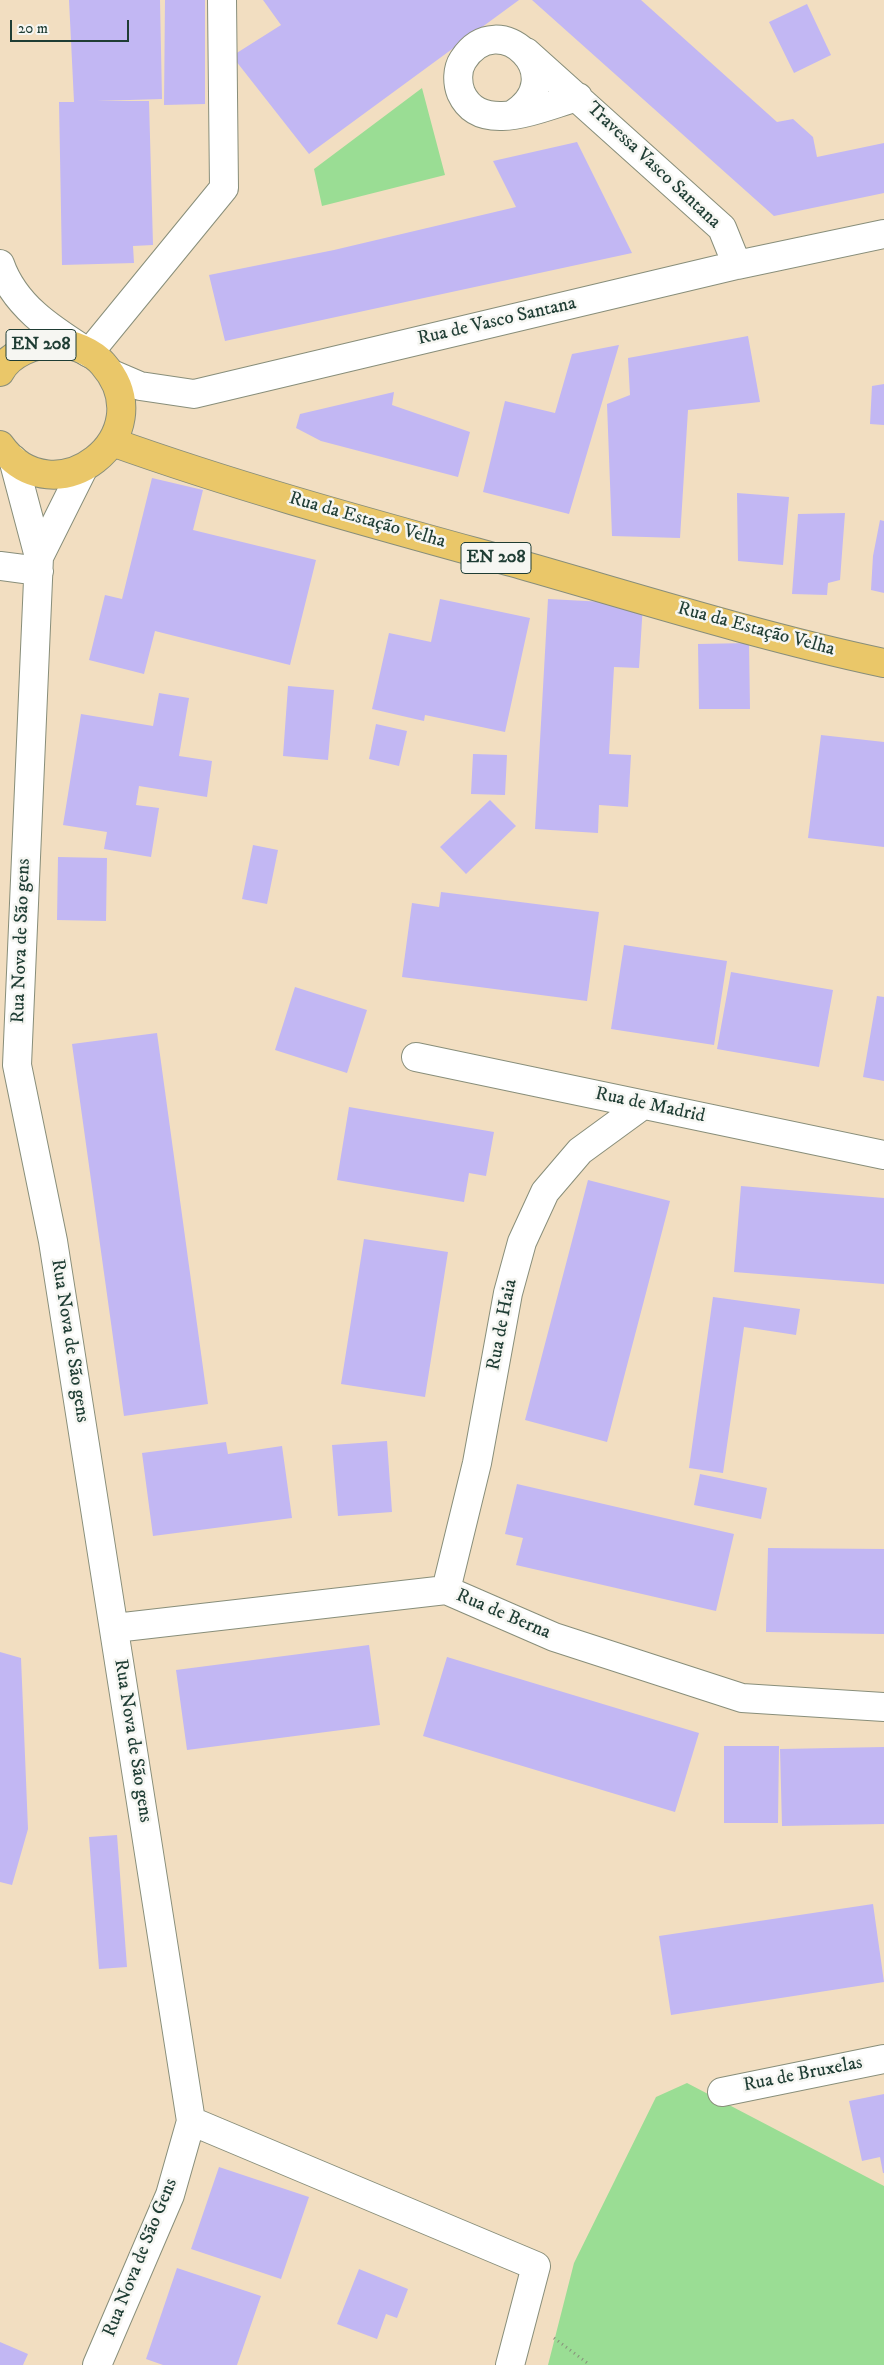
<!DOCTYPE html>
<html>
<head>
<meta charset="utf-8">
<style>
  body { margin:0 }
  #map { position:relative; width:884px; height:2365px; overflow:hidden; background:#f2dec1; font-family:"IM FELL DW Pica",serif }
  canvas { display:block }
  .scale { position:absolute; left:10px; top:20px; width:119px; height:22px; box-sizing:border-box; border:2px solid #1f3d34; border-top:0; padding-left:6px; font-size:15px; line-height:18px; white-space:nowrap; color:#1f3d34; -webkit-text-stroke:4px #f6f6f2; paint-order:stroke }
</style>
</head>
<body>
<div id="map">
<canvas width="884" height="2365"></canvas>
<div class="scale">20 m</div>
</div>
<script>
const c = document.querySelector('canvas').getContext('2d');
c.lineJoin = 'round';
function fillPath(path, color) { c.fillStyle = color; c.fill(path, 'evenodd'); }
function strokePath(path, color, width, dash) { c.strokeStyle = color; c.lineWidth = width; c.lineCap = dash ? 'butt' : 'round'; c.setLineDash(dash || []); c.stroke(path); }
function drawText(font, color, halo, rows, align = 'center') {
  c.font = font + ' "IM FELL DW Pica",serif'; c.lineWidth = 5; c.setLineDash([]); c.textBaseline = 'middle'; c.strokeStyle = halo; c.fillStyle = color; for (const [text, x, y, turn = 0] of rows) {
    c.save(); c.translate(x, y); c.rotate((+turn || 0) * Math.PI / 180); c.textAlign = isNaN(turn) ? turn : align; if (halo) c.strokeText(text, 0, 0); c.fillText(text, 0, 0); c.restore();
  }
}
fillPath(new Path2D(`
  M422 88 445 175 322 206 314 169Z
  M687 2083 884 2186V2365H548L574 2263 656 2097Z`), '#9add94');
fillPath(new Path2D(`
  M69 0H160L162 99 97 101H149L153 245 133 246 134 263 62 265 59 102H74Z
  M165 0H205V104L164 105Z
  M263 0H519L309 154 232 56 281 25Z
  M532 0H641L777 122 793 119 813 137 817 157 884 143V193L774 216Z
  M807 4 831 55 794 73 769 22Z
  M577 142 632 253 225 341 209 275 334 250 516 207 493 161Z
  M748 336 760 402 688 410 680 538 612 536 607 404 630 395 628 358Z
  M619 345 569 514 483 492 505 401 555 413 572 354Z
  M884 384V425L870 424 872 386Z
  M394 392 392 405 470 432 458 477 321 441 296 428 300 414Z
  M152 478 203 490 193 530 316 560 290 665 155 631 144 674 89 660 105 595 122 599Z
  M737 493 789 497 783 565 738 561Z
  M845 513 840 580 828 583 827 595 792 594 798 514Z
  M880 520 884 521V593L871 590 873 556Z
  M440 599 530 618 505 732 425 715 424 721 372 709 389 633 431 642Z
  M548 599 643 604 639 668 614 667 609 754 631 755 628 807 599 805 598 833 535 829Z
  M749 643 750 709H699L698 644Z
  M288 686 334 690 328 760 283 756Z
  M159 693 189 698 179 756 212 761 207 797 139 786 136 805 159 808 151 857 104 849 107 832 63 825 81 714 153 726Z
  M376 724 407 731 399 766 369 759Z
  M821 735 884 742V847L808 838Z
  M473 754 507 755 505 795 471 794Z
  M490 800 516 826 466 874 440 847Z
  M253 845 278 850 267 904 242 899Z
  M58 857 107 858 106 921 57 920Z
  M441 892 599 912 587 1001 402 977 412 903 439 907Z
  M624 945 727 961 714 1045 611 1029Z
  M731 972 833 990 819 1067 717 1049Z
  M295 987 367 1010 347 1073 275 1050Z
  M877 996 884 997V1081L863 1077Z
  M157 1033 208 1404 124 1416 72 1044Z
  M349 1107 494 1132 486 1176 469 1173 464 1202 337 1180Z
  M588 1180 670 1201 607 1442 525 1420Z
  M741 1186 884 1198V1284L734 1272Z
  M364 1239 448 1252 425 1397 341 1384Z
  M713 1297 800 1309 796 1335 744 1327 723 1473 689 1468Z
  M387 1441 392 1512 338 1516 332 1445Z
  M226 1442 228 1454 282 1446 292 1518 153 1536 142 1453Z
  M700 1474 767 1488 761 1519 694 1505Z
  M517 1484 734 1534 716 1611 516 1565 523 1538 505 1534Z
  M768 1548 884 1549V1634L766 1632Z
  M369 1645 380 1725 187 1750 176 1670Z
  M0 1652 21 1658 28 1829 12 1885 0 1882Z
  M447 1657 699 1733 675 1812 423 1736Z
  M724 1746H779L778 1823H724Z
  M884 1747V1824L782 1826 780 1749Z
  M117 1835 127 1967 99 1969 89 1837Z
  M873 1904 884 1982 671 2015 659 1936Z
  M884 2094V2173H883L880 2157 862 2161 849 2101Z
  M219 2167 309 2197 281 2279 191 2249Z
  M177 2268 261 2296 237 2365H163L146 2359Z
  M359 2269 408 2289 397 2318 386 2314 377 2339 337 2324Z
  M0 2342 28 2354 23 2365H0Z`), '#c2b7f3');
const minor = new Path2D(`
  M526 52 722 228 737 265
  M512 115C574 77 499 4 463 60 457 69 457 83 461 93 481 137 543 106 578 97
  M0 264C15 307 53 330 89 353L224 188 222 0
  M112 374 140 386 194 394 737 265 884 234
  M13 459 39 557 17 1065 53 1241 191 2121 170 2195 97 2365
  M39 557 83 469
  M0 566 39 571
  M416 1057 884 1155
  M446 1590 477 1463 508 1293 522 1242 545 1192 580 1151 643 1105
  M115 1628 446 1590 554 1637 742 1698 884 1707
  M722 2092 884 2059
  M191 2121 536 2266 510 2365`);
const major = new Path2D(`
  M0 372C10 353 35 344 55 343 72 343 93 352 103 364 165 435 54 521 0 445
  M112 442C246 490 385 527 522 565 641 599 762 637 884 663`);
strokePath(minor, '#888e7a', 30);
strokePath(major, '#888e7a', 30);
strokePath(new Path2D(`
  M554 2338 590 2365`), '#888e7a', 3, [1, 4]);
strokePath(minor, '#fff', 28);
strokePath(major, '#eac769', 28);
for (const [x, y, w] of [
  [41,345,70],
  [496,558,70]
]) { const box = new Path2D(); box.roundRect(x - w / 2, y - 15.5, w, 31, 4); c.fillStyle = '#f6f6f2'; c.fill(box); strokePath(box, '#1f3d34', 1); }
drawText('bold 18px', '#1f3d34', null, [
  ["EN 208",41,345],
  ["EN 208",496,558]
]);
drawText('19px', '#1f3d34', '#f6f6f2', [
  ["Travessa Vasco Santana",653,166,43],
  ["Rua de Vasco Santana",497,322,-13],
  ["Rua da Estação Velha",367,521,16],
  ["Rua da Estação Velha",756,630,15],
  ["Rua Nova de São gens",22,941,-88],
  ["Rua de Madrid",650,1106,12],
  ["Rua de Haia",503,1325,-79],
  ["Rua Nova de São gens",69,1341,81],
  ["Rua de Berna",503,1615,23],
  ["Rua Nova de São gens",132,1741,81],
  ["Rua de Bruxelas",803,2075,-11],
  ["Rua Nova de São Gens",141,2258,-68]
]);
</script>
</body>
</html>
